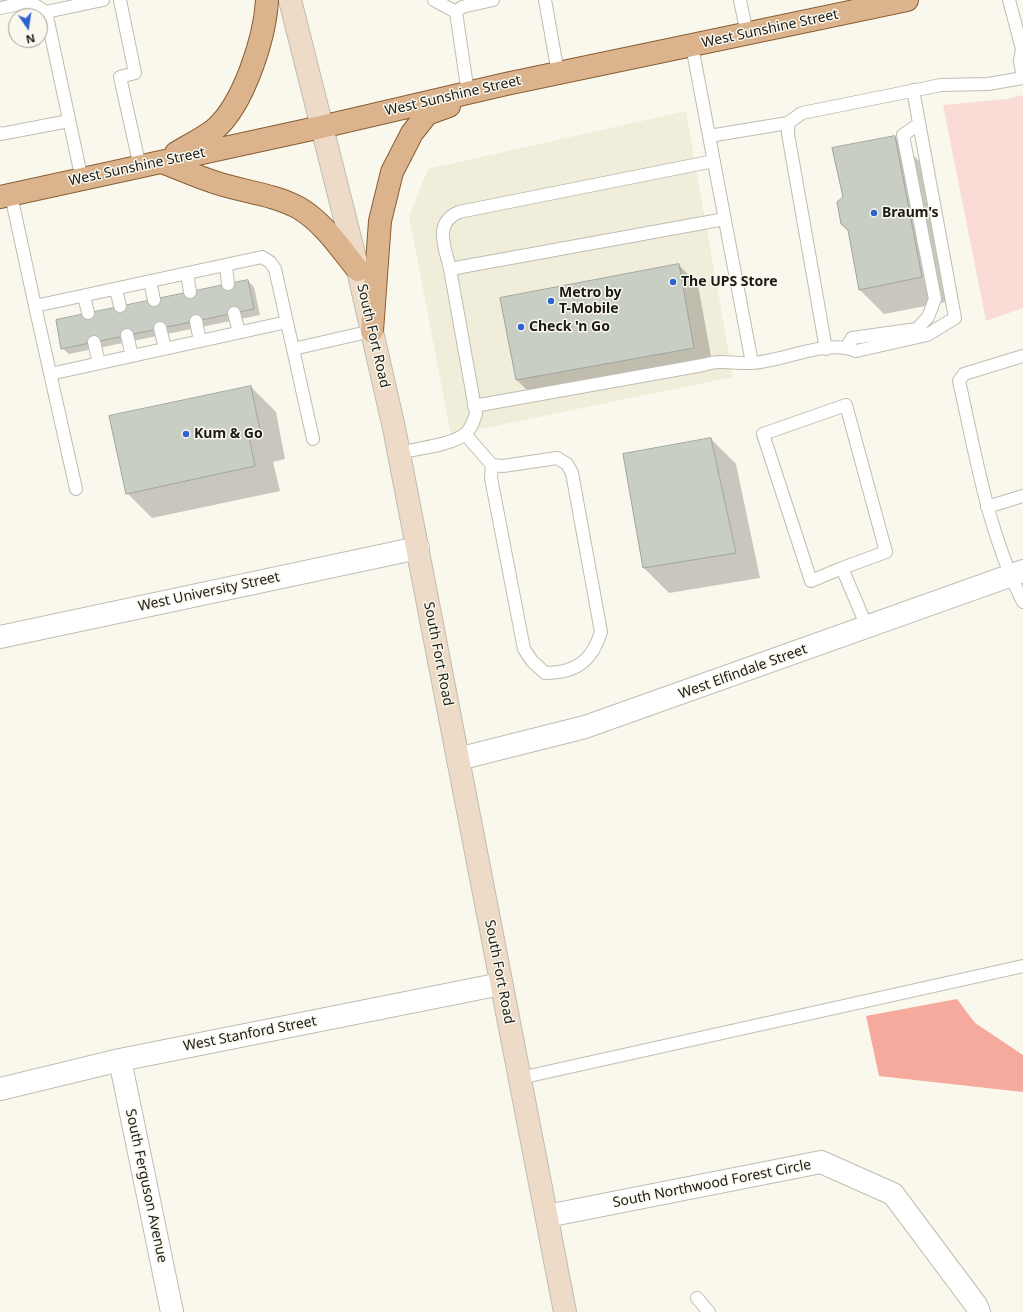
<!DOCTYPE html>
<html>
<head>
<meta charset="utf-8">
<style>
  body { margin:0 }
  #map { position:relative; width:1023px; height:1312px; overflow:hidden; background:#faf8ed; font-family:"Noto Sans",sans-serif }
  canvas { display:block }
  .north { position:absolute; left:8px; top:8px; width:40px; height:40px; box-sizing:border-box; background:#faf8ed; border:1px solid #a19f97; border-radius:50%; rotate:167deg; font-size:11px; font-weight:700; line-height:16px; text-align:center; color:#1b1a17 }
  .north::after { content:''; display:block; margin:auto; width:14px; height:18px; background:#2c63d1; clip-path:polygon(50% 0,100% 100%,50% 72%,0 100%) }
</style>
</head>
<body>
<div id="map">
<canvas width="1023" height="1312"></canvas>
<div class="north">N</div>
</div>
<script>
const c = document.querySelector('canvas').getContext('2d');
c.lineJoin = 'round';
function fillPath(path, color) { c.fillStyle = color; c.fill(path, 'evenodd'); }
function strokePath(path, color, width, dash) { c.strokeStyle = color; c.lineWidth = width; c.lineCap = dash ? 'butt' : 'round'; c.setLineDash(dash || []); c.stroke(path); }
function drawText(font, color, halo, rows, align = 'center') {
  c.font = font + ' "Noto Sans",sans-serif'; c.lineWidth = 3; c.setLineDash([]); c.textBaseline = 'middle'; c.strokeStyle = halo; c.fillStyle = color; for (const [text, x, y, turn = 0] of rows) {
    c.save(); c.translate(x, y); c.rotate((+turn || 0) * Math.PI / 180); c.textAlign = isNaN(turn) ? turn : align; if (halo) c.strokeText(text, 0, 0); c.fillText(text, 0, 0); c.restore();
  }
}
fillPath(new Path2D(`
  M686 111 733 377 451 435 409 216 428 169Z`), '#f1eddb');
fillPath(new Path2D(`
  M1023 95V308L986 321 943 105 1006 99Z`), '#fbdbd5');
fillPath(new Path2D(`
  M957 999 975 1023 1023 1055V1092L879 1076 866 1016Z`), '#f6aa9d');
fillPath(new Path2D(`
  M895 137 920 162 946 302 884 314 859 289 849 231 841 224 844 197Z
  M679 265 698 285 713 367 536 399 517 380Z
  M248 281 254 287 260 315 69 354 62 348Z
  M251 387 276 412 285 459 273 462 280 491 152 518 127 493Z
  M711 439 736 464 760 578 669 593 644 568 624 455Z`), '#0003');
const building = new Path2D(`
  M895 136 922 277 859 290 848 230 841 224 837 202 843 197 832 148Z
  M679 264 694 348 516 380 500 298Z
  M248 280 254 309 61 349 56 320Z
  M251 386 261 435 249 437 255 466 126 494 109 416Z
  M711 438 736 553 643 568 623 454Z`);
fillPath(building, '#c9cec5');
strokePath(building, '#a0a59c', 1);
const lane = new Path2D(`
  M120 0 135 73 120 77 140 167
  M434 0 456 12
  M545 0 558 73
  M740 0 747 34
  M0 8 30 2 46 12 82 180
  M46 12 103 0
  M692 46 752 363
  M468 93 456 12 462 7 493 0
  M0 133V134L69 121
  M709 136 788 123
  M11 195 35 306 262 257 270 262 275 269 293 349 372 331
  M226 265 228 284
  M450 269C445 247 433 223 459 212L714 161
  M187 273 190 292
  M150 281 154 300
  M116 289 120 306
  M84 296 88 313
  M35 306 76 489
  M234 313 239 332
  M196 321 200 341
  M160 328 165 348
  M127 335 132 356
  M94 342 99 363
  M847 347 852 338 917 329 928 317 935 299 903 135 919 124
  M293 349 313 439
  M826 349 788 134V123L802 113 941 85 988 84 1023 78 1020 61 1022 49 1009 0
  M1023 356 964 374 959 381C976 456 988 533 1023 602
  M50 374 287 322
  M474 406 703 365C723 359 731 364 751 363 782 362 827 338 856 351L927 335 955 318 913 90
  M465 434 492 465 503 466 557 458 567 464 572 473 601 632C592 661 576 673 545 673L532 661 524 649 491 478 492 465
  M399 453C417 448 448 446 464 435 471 430 473 422 476 414L450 269 725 219
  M987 507 1023 496
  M842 568 811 581 763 434 846 405 886 552 842 568 867 627
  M520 1078 1023 966
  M697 1298 709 1312`);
const street = new Path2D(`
  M0 637 418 548
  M458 759 585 727 1023 571
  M120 1060 172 1312
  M0 1089 120 1060 501 984
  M547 1216 821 1162 893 1194 976 1305 979 1312`);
const secondary = new Path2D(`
  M290 0 358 270 394 428 565 1312`);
const primary = new Path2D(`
  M176 153C189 145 204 138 215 129 244 104 265 37 267 0
  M162 162C180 169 198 177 217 183 244 192 273 194 299 208 324 223 340 248 358 270
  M0 197 321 127 506 84 907 0
  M372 331 380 221 392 172 412 133 427 114 449 106`);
strokePath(lane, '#bfbdb3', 14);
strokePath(street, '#bfbdb3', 24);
strokePath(secondary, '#bfbdb3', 24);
strokePath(primary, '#885e34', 24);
strokePath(lane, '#fff', 12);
strokePath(street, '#fff', 22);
strokePath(secondary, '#eddac7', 22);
strokePath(primary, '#dbb48e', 22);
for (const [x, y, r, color] of [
  [874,213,4,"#2c63d1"],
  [673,282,4,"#2c63d1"],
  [551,301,4,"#2c63d1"],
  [521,327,4,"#2c63d1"],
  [186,434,4,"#2c63d1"]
]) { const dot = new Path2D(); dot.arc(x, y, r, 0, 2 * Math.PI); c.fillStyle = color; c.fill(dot); strokePath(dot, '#faf8ed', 1.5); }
drawText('14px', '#1b1a17', '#faf8ed', [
  ["West Sunshine Street",770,29,-12],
  ["West Sunshine Street",453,96,-13],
  ["West Sunshine Street",137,167,-12],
  ["South Fort Road",373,336,77],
  ["West University Street",209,592,-12],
  ["South Fort Road",438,654,79],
  ["West Elfindale Street",743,672,-20],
  ["South Fort Road",499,972,79],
  ["West Stanford Street",250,1034,-11],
  ["South Northwood Forest Circle",712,1184,-11],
  ["South Ferguson Avenue",146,1186,78]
]);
drawText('bold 14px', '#1b1a17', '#faf8ed', [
  ["Braum's",882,213],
  ["The UPS Store",681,282],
  ["Metro by",559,293],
  ["T-Mobile",559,309],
  ["Check 'n Go",529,327],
  ["Kum & Go",194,434]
], 'left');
</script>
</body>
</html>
